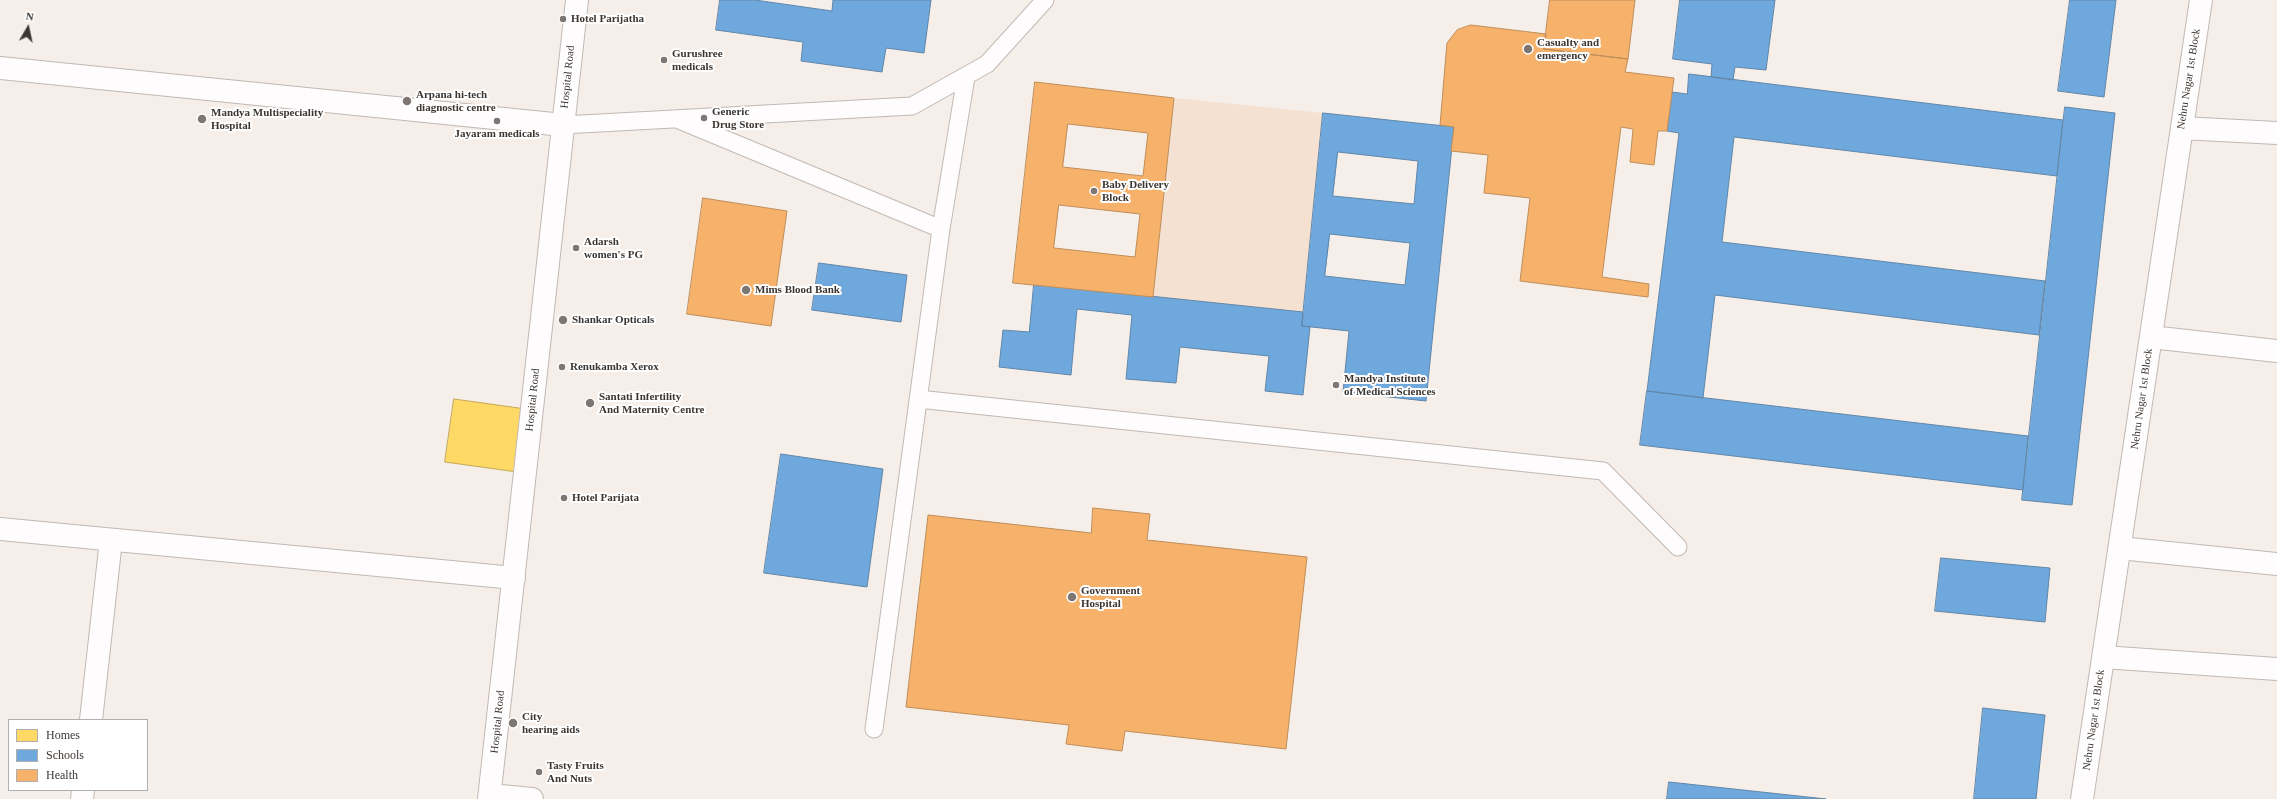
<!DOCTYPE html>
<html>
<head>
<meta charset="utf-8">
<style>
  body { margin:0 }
  #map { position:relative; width:2277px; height:799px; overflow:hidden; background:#f6eee8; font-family:Georgia,serif }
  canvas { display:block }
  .legend { position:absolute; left:8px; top:719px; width:140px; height:72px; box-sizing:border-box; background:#fff; border:1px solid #b1afad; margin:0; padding:5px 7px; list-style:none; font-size:12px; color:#3c3632 }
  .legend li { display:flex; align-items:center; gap:8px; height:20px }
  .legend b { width:20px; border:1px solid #b1afad }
  .north { position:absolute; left:8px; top:8px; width:40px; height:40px; -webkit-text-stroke:3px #fff; paint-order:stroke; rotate:9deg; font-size:11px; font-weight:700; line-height:16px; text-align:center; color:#3c3632 }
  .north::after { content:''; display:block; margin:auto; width:14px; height:18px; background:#3c3632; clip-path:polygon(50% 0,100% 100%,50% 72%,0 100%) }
</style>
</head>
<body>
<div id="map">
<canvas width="2277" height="799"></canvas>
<ul class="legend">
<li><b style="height:11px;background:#ffd966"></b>Homes</li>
<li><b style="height:11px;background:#6fa8dc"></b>Schools</li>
<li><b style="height:11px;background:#f6b26b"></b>Health</li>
</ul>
<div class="north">N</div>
</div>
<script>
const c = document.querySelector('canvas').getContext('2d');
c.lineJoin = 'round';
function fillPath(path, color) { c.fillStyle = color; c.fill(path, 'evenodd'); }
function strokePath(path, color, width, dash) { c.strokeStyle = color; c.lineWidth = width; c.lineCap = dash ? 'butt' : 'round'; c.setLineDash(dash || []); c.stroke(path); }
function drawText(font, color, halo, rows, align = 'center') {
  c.font = font + ' Georgia,serif'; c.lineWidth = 4; c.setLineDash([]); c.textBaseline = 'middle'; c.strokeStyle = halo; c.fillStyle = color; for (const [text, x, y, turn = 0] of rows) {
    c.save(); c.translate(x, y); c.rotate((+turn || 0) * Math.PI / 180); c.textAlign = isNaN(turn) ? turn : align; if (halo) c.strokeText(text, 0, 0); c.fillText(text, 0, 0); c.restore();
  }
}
fillPath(new Path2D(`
  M1174 98 1323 113 1303 312 1153 297Z`), '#f5e1d2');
const homes = new Path2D(`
  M454 399 526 409 517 472 445 462Z`);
fillPath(homes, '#ffd966');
strokePath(homes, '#c4a856', 1);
const schools = new Path2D(`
  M720 0H755L832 11 833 0H931L924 53 886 48 882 72 801 61 803 42 716 30Z
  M1680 0H1775L1766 70 1735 67 1733 80 1711 77 1712 64 1673 59Z
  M2070 0H2116L2104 97 2058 91Z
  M1689 74 2063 120 2057 176 1734 137 1722 242 2045 281 2039 335 1715 295 1703 398 1647 391 1679 133 1667 131 1672 92 1687 94Z
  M2065 107 2115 113 2072 505 2022 500Z
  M1323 113 1454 127 1426 401 1343 392 1349 331 1302 326ZM1338 152 1418 161 1414 204 1333 196ZM1330 234 1410 243 1405 285 1325 276Z
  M819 263 907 275 901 322 812 310Z
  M1034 284 1303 312 1302 326 1310 327 1303 395 1265 391 1269 356 1180 347 1176 383 1126 379 1132 315 1077 309 1071 375 999 367 1003 330 1029 332Z
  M1647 391 2028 436 2023 490 1640 445Z
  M781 454 883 469 867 587 764 573Z
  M1941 558 2050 568 2045 622 1935 611Z
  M1983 708 2045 715 2036 799H1974Z
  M1669 782 1826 799H1667Z`);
fillPath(schools, '#6fa8dc');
strokePath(schools, '#6086a9', 1);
const health = new Path2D(`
  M1550 0H1635L1628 59 1544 49Z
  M1471 25 1546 34 1544 49 1628 59 1625 72 1674 78 1667 131H1658L1654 165 1630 162 1633 129 1621 127 1602 277 1649 284 1648 297 1520 281 1530 198 1484 193 1488 155 1451 151 1454 127 1440 125 1447 43 1457 30Z
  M1035 82 1174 98 1153 297 1013 283ZM1068 124 1148 133 1143 176 1063 167ZM1059 205 1140 214 1135 257 1054 248Z
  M703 198 787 211 771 326 687 314Z
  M1093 508 1150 514 1147 540 1307 557 1286 749 1125 731 1122 751 1066 744 1069 725 906 707 928 515 1091 533Z`);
fillPath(health, '#f6b26b');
strokePath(health, '#be8d5a', 1);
const lane = new Path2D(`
  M679 120 941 229
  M563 125 912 106 987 64 1045 0
  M918 399 1603 471 1678 547
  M874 729 941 229 966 77`);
const street = new Path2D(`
  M0 68 563 125
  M2182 128 2277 133
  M2151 337 2277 351
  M0 529 514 578
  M2120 548 2277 564
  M2103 657 2277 669
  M91 720 111 540
  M82 799 83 790
  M2082 799 2201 0`);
const secondary = new Path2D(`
  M490 795 532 799
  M489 799 577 0`);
strokePath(lane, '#c0b9b4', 19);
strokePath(street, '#c0b9b4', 24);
strokePath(secondary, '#c0b9b4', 24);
strokePath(lane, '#fefcfc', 17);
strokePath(street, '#fefcfc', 22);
strokePath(secondary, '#fefcfc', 22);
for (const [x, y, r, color] of [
  [563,19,4,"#7d7672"],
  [1528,49,5,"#7d7672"],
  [664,60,4,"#7d7672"],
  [407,101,5,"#7d7672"],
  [704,118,4,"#7d7672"],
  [202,119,5,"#7d7672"],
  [497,121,4,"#7d7672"],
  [1094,191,4,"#7d7672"],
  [576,248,4,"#7d7672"],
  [746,290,5,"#7d7672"],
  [563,320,5,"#7d7672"],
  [562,367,4,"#7d7672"],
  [1336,385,4,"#7d7672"],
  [590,403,5,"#7d7672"],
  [564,498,4,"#7d7672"],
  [1072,597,5,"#7d7672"],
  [513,723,5,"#7d7672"],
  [539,772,4,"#7d7672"]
]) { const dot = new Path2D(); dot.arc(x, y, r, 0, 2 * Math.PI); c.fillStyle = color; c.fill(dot); strokePath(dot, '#fff', 1.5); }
drawText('bold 11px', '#3c3632', '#fff', [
  ["Hotel Parijatha",571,19],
  ["Casualty and",1537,43],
  ["emergency",1537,56],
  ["Gurushree",672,54],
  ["medicals",672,67],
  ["Arpana hi-tech",416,95],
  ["diagnostic centre",416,108],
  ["Generic",712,112],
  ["Drug Store",712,125],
  ["Mandya Multispeciality",211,113],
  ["Hospital",211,126],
  ["Jayaram medicals",497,134,"center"],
  ["Baby Delivery",1102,185],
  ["Block",1102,198],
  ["Adarsh",584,242],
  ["women's PG",584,255],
  ["Mims Blood Bank",755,290],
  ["Shankar Opticals",572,320],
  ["Renukamba Xerox",570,367],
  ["Mandya Institute",1344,379],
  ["of Medical Sciences",1344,392],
  ["Santati Infertility",599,397],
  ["And Maternity Centre",599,410],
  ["Hotel Parijata",572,498],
  ["Government",1081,591],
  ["Hospital",1081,604],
  ["City",522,717],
  ["hearing aids",522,730],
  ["Tasty Fruits",547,766],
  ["And Nuts",547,779]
], 'left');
drawText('11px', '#3c3632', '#fff', [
  ["Hospital Road",568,77,-84],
  ["Nehru Nagar 1st Block",2189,79,-81],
  ["Nehru Nagar 1st Block",2142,399,-82],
  ["Hospital Road",533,400,-84],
  ["Nehru Nagar 1st Block",2094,720,-82],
  ["Hospital Road",498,722,-84]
]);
</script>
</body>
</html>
